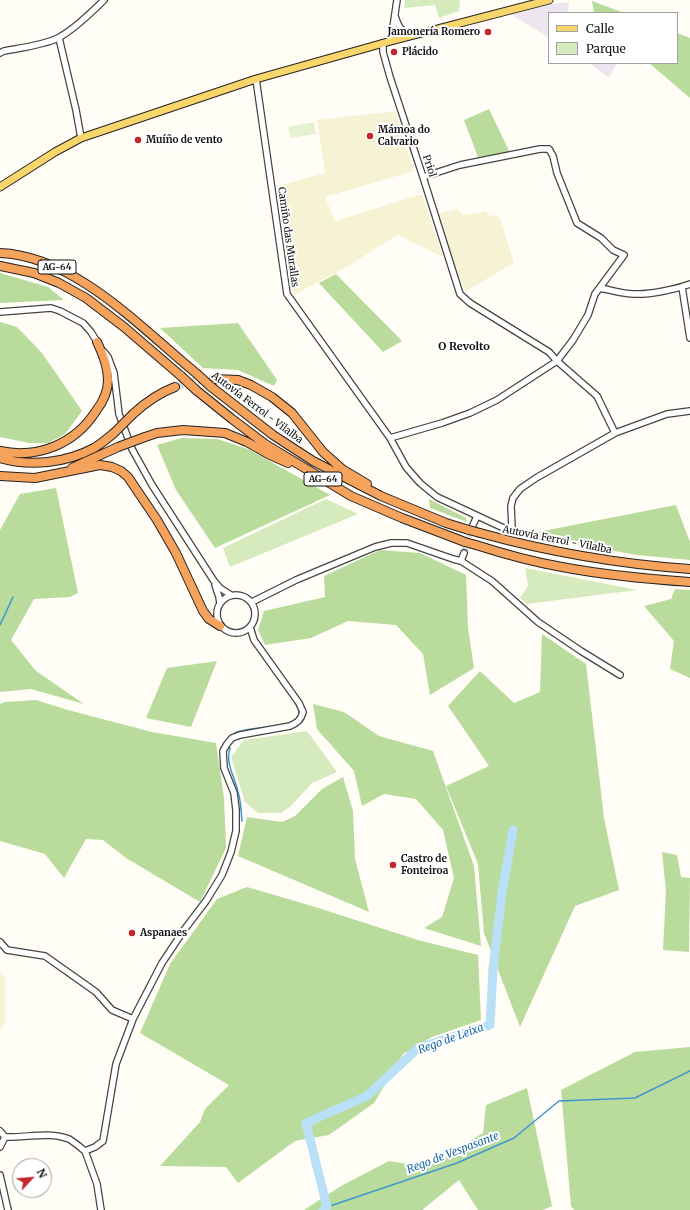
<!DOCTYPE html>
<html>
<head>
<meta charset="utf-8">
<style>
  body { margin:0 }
  #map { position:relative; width:690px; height:1210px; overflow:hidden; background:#fffdf5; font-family:Merriweather,serif }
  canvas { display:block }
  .legend { position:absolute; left:548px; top:12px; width:130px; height:52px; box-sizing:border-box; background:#fff; border:1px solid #a0a0a0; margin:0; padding:5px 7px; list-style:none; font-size:12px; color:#111 }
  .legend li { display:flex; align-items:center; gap:8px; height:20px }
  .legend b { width:20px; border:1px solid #a0a0a0 }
  .north { position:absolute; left:12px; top:1158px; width:40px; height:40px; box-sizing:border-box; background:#fff; border:1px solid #a0a0a0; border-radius:50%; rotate:64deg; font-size:11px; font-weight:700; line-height:16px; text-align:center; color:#111 }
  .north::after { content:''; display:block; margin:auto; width:14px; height:18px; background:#c4262e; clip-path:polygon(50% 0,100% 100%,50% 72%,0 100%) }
</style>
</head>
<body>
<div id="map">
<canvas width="690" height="1210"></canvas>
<ul class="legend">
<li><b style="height:5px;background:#f9d66b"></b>Calle</li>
<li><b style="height:11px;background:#d5ebbd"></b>Parque</li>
</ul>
<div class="north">N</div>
</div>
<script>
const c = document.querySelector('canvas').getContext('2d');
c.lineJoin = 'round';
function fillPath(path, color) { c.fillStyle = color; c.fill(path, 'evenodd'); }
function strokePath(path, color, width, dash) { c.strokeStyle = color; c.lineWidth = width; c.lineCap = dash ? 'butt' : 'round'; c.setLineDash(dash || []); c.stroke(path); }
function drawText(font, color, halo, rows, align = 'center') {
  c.font = font + ' Merriweather,serif'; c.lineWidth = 4; c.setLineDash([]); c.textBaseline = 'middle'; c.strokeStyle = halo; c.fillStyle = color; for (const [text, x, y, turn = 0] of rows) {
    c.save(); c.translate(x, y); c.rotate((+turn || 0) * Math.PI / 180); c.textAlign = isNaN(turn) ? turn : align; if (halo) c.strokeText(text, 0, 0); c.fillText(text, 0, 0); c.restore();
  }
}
fillPath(new Path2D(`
  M569 2 568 13H549V38L512 15 544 5Z
  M589 63H617L609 78Z`), '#eee6ef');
fillPath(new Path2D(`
  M395 111 414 171 325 197 335 221 422 194 443 257 398 235 343 269 294 295 291 283 278 186 325 173 317 120Z
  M457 209 464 215 486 211 488 216 496 215 500 218 514 263 466 291 461 282 438 214Z
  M0 973 5 978V1022L0 1030Z`), '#f6f3d4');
fillPath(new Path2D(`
  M405 0H460L459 11 439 18 435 5 404 8Z
  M326 499 358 514 230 567 223 548Z
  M525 568 637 590 527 604 520 598 528 586Z
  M307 731 337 772 312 783 291 806 281 813H258L245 802 231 757 244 740Z`), '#d5ebbd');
fillPath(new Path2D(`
  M592 1 624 13H594Z
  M677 33 690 38V98L649 63H677Z
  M489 109 510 153 478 157 464 120Z
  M0 273 48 287 64 300 0 303Z
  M336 274 402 341 383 352 319 283Z
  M0 322 17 327 42 353 82 411 65 434 48 443H29L0 437Z
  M238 323 277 380 274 386 238 370 203 368 160 328Z
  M182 438 217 439 248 449 330 495 215 548 176 490 157 445Z
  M56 488 78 593 70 597 34 599 11 640 36 671 84 704 31 689 0 692V530L20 494Z
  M429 499 466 518 467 522 430 508Z
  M676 505 690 542V560L637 555 522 535Z
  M380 550 420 553 466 575 468 628 474 668 430 695 423 654 396 625 348 621 311 638 265 645 258 630 264 611 325 597 324 576Z
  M675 589 690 590V678L670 669 674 641 644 606 671 599Z
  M542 634 586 664 604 818 619 890 575 906 520 1027 484 933 478 864 446 786 489 766 448 706 480 671 514 703 540 692Z
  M217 661 191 727 146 718 167 668Z
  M36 700 68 710 152 732 216 743 224 798 226 848 200 902 126 858 103 840 86 839 64 878 45 854 0 841V704L5 702Z
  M313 704 344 712 379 736 433 751 474 866 481 946 424 928 442 917 454 878 443 830 416 799 384 794 362 806 354 771 317 729Z
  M343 777 353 811 355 859 369 912 238 856 247 817 282 822 295 816 322 789Z
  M662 852 677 855 681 877 690 878 689 952 663 950 666 891Z
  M247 887 312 906 418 940 478 955 481 1020 432 1037 403 1054 374 1103 329 1135 295 1141 238 1183 226 1167 160 1166 200 1122 205 1109 229 1085 140 1033 170 964 217 899Z
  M690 1047V1210H574L571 1206 561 1090 635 1052Z
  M527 1088 552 1206 543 1210H478L459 1180 422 1210H304L341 1186 389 1161 428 1167 483 1133 486 1105Z`), '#b9dc9c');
fillPath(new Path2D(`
  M314 122 316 134 290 138 288 127Z`), '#e6f2cf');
strokePath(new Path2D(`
  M0 625 13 597
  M227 743 226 741C230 736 234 732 241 731 256 727 281 728 294 721 296 719 299 716 299 713 299 705 285 688 280 681
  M229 746 230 748C225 764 235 777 238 792 241 801 241 811 242 821
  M327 1207 457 1163 514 1138 559 1101 635 1098 690 1071`), '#3f96cf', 1.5);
strokePath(new Path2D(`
  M323 1210 327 1207 306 1123 367 1096 418 1048 490 1025 493 969 502 893 513 830`), '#b9e0f7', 9);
strokePath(new Path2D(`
  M464 553 471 529`), '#dbdad3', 5.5, [5.5, 3]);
strokePath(new Path2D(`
  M175 387 194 381 214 379`), '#dbdad3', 8, [8, 4]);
const minor = new Path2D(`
  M395 16C399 28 400 30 412 35
  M59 38 76 110 81 138
  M391 41 397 0
  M383 43V52L390 77 423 177 460 294 470 303 549 352 557 361 597 396 615 433
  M0 53 4 51C20 48 44 45 58 38 73 30 92 12 104 0
  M256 79 287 294 390 438 406 467 420 483 437 497 510 531 512 528 511 506 513 498 520 489 536 478 615 433 667 414 690 411
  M682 287 690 338
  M600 288C611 290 623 294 634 294 650 295 676 289 690 284
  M0 312 51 308 60 311 83 323 91 332 99 345
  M104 352 108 357 114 373 119 414 132 449 152 485 214 581 220 588 231 595
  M390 438 442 423 470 413 497 400 557 361 573 340 588 315 595 294 624 255 613 250 601 238 577 223 557 173 553 156 549 149H540L460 165 423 177
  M473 525 477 516
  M461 561 464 553
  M215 585 219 597 220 603
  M217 614a19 19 0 1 1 38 0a19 19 0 1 1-38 0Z
  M252 602 296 580 375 547 391 543H407L453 559 461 561 492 581 538 622 581 651 620 675
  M0 942 7 950 45 956 96 992 112 1010 133 1019
  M0 1131 5 1137C26 1138 49 1131 69 1139 74 1142 80 1147 85 1151L95 1147 103 1141 116 1064 133 1019 162 963 184 930 206 901 222 875 231 852 236 831V810L234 793 224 768 223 751 227 744 232 738 240 735 290 726C297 723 301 720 303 712L299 703 254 640 250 627
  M0 1147 5 1137
  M85 1151 97 1184 101 1210
  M0 1175 8 1210`);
const major = new Path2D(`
  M0 187 55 152 81 138 256 79 391 41 549 0`);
const highway = new Path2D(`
  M0 253C75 256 141 328 196 373
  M0 266 34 273 59 283 86 298 124 327 181 376
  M214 379 238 380 251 385 272 397 292 413 323 452 342 469 367 484
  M210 386 273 435 313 461 381 496 446 523 469 530
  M196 390 232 419 265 444 351 496 402 518 465 542
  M133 414C146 402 159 393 175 387
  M145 437 157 433 183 430 225 433 247 442 268 454 288 463
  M0 451C38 459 75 444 96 411 103 402 108 392 108 380 108 366 103 354 97 342
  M0 458C30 467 66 463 94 448 101 444 108 438 114 433
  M72 468 118 447
  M0 476 35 478 100 465 112 467 121 471 128 477 157 520 176 553 203 611 209 619 220 626
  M480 533C549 552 618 564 690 569
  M476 545C504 554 533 562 562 567 604 575 647 579 690 582`);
strokePath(minor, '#444', 8);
strokePath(major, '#222', 9);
strokePath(highway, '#222', 10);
strokePath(minor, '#fff', 5.5);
strokePath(major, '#f9d66b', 7);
strokePath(highway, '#f5a25d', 8);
const highwayBridge = new Path2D(`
  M196 373 210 386
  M181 376 196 390
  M114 433 133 414
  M118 447 145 437
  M469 530 480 533
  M465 542 476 545`);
strokePath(highwayBridge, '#222', 10, []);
strokePath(highwayBridge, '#f5a25d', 8);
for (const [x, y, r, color] of [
  [488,32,4,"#c4262e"],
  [394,52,4,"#c4262e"],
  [370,136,4,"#c4262e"],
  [138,140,4,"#c4262e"],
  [393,865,4,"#c4262e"],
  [132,933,4,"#c4262e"]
]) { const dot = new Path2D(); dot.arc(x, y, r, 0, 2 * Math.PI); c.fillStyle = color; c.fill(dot); strokePath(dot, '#fff', 1.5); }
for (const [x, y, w] of [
  [57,267,38],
  [323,479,38]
]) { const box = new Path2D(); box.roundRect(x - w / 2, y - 7, w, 14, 3); c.fillStyle = '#fff'; c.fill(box); strokePath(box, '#111', 1); }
drawText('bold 9px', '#111', null, [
  ["AG-64",57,267],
  ["AG-64",323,479]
]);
drawText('bold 10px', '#111', '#fff', [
  ["Jamonería Romero",480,32,"right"],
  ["Plácido",402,52],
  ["Mámoa do",378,130],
  ["Calvario",378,142],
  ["Muíño de vento",146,140],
  ["Castro de",401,859],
  ["Fonteiroa",401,871],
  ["Aspanaes",140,933]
], 'left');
drawText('10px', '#111', '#fff', [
  ["Priol",429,166,72],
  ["Camiño das Murallas",288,237,82],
  ["Autovía Ferrol - Vilalba",257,408,37],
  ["Autovía Ferrol - Vilalba",557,540,11]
]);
drawText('bold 11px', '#111', '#fff', [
  ["O Revolto",464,347]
]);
drawText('italic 11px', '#1768a6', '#fff', [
  ["Rego de Leixa",451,1039,-20],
  ["Rego de Vespasante",453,1153,-21]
]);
</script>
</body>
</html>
